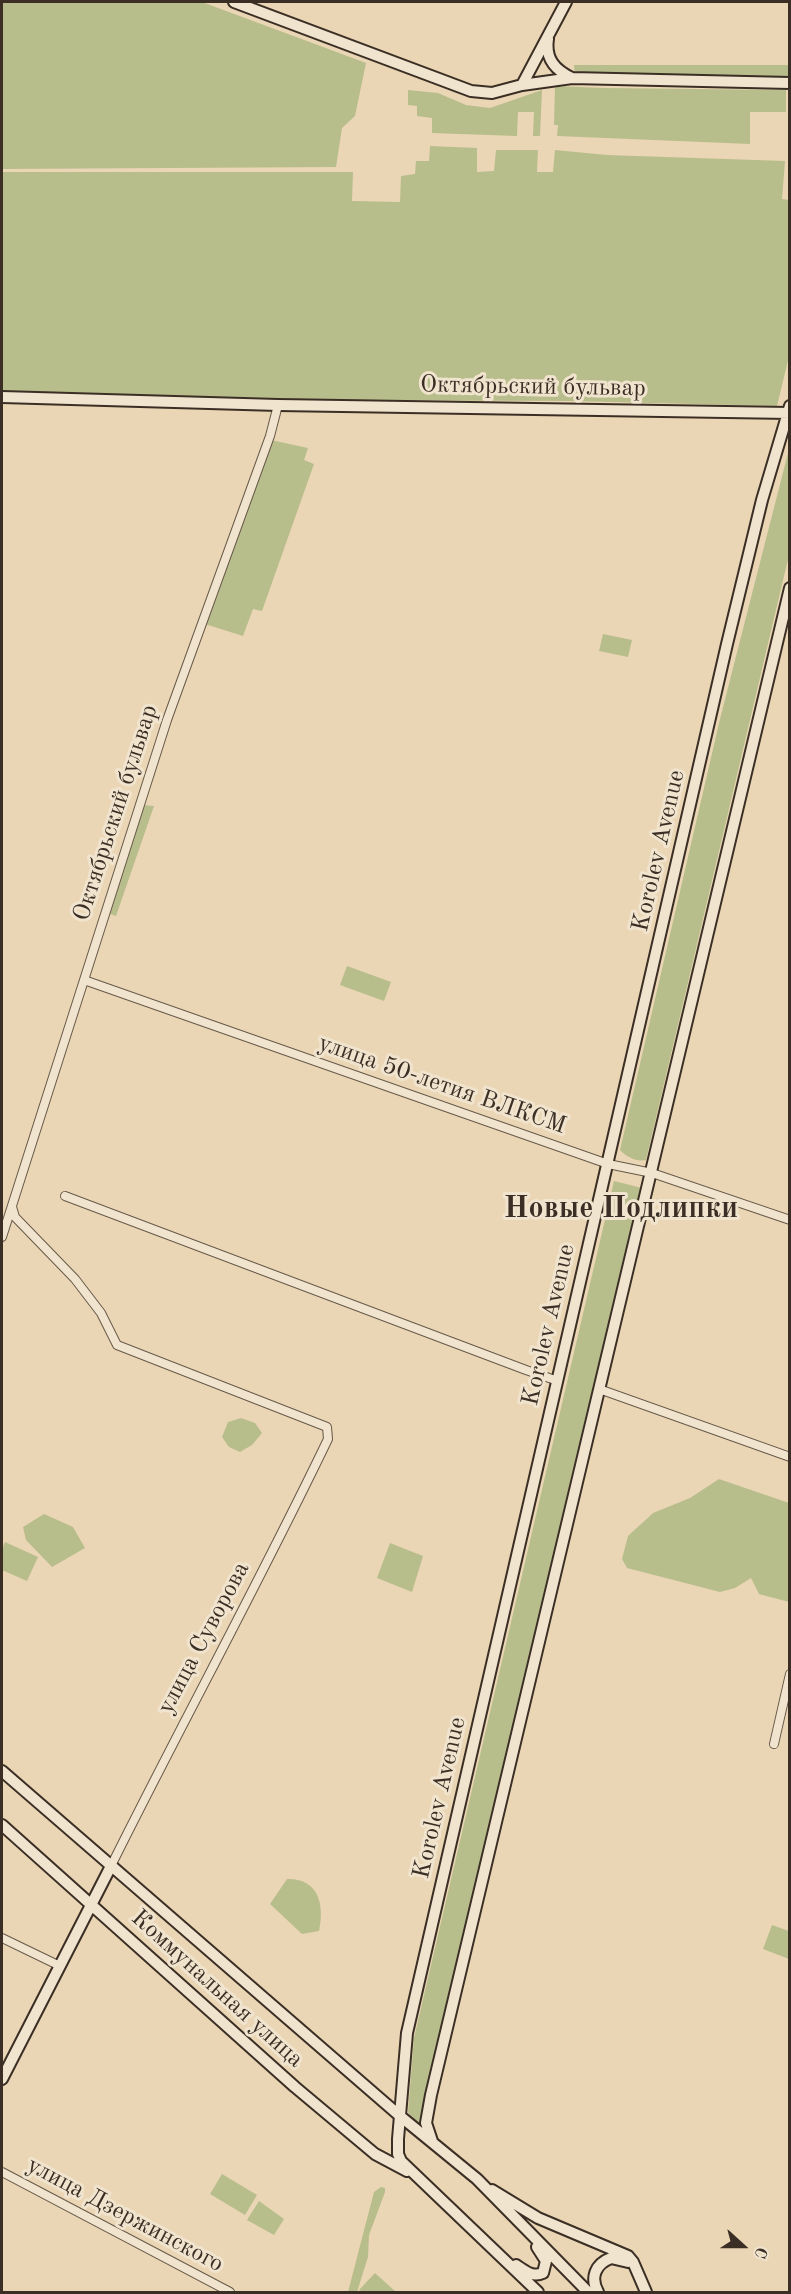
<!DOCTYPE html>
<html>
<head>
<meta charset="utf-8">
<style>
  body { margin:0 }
  #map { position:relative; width:791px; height:2294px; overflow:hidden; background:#ead6b4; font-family:"Old Standard TT",serif }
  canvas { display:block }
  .frame { position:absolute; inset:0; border:3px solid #3b2f25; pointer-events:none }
  .north { position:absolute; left:713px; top:2216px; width:60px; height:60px; -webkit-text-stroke:4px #f1e4ce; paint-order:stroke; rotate:111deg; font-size:16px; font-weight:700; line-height:24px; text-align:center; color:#3b2f25 }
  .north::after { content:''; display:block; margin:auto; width:21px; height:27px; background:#3b2f25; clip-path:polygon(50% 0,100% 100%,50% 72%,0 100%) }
</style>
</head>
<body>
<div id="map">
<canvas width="791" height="2294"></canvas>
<div class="frame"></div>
<div class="north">С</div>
</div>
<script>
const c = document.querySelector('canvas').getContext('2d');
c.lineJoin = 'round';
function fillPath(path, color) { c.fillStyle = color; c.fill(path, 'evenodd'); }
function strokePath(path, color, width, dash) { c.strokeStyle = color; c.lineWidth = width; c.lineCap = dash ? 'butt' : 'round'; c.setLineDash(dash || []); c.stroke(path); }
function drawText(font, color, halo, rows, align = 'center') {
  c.font = font + ' "Old Standard TT",serif'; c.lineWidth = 6; c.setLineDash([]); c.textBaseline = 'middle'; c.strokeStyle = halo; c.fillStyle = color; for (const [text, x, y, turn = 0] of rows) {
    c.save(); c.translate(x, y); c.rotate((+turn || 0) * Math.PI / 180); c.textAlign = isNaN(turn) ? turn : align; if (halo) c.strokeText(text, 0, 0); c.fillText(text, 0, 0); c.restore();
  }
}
fillPath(new Path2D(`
  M2 2H202L366 63 355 116 342 128 336 167 2 169Z
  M574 65H789V79L575 76Z
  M555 86 604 88 786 90V112H750V144L557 136 558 125H554Z
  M408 90 438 93 466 105 490 108 542 90 540 136H533L534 112H518L517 136 432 133V118L417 116V106L408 105Z
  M430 146 477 148V172L494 171 496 150H538L537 172H553L555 150 607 155 785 161 782 199 790 200V352L777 406 568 401 239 400 2 391V172H353L352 201 400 202 401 176 415 174 416 161H429Z
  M271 440 308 448 304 460 314 464 262 611 253 609 243 636 205 624Z
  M789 449V555L646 1160C636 1162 627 1157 620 1150L720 719Z
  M603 634 632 640 628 657 599 651Z
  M142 805 154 806 116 916 107 913Z
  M347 966 391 982 384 1001 340 985Z
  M614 1181 642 1188 423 2115 419 2122 412 2118 408 2112 414 2038Z
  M241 1418 255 1423 262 1433 252 1445 240 1452 229 1447 222 1437 228 1422Z
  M719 1479 789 1503V1602L759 1594 751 1578 735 1588 720 1592 627 1568 622 1559 628 1536 653 1513 690 1498Z
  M44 1514 73 1527 85 1548 52 1567 26 1540 23 1527Z
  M5 1542 38 1557 27 1581 2 1570V1550Z
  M390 1543 423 1556 412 1592 377 1578Z
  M287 1879C318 1878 325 1904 319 1931L302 1934 270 1904Z
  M772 1925 789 1931V1959L763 1949Z
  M222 2174 257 2195 245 2215 210 2194Z
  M381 2187 385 2188V2192L369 2235 368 2257 357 2292H348L374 2192Z
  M259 2201 284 2219 274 2235 247 2220Z
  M375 2273 396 2292H362L359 2290Z`), '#b8bd8c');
const street = new Path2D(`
  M84 980 608 1164 652 1173 790 1220
  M65 1196 526 1370 558 1381
  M12 1207 15 1217 75 1279 101 1313 117 1345 327 1427 328 1439C259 1583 182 1723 111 1866
  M2 1237 167 720 270 436 278 405
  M599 1389 790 1457
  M774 1744 790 1674
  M2 1938 60 1966
  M2 2172 230 2292`);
const secondary = new Path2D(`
  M234 2 471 91 492 93 522 85 572 78 790 83
  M548 39C545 59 555 70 572 78
  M522 85 566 2
  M2 397 278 405 790 413
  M2 1771 400 2116 477 2179 588 2292
  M2 1825 295 2087 375 2154 407 2171
  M2 2079 111 1866
  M432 2141 426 2123 431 2095 790 588
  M492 2190 538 2218 628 2256 633 2262 646 2292
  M516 2265C524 2270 532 2278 543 2273L546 2261 537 2247
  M538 2292 401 2161 398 2154V2139L407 2033 727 644 762 500 790 406
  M598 2292C590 2278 595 2264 611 2258L628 2262`);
strokePath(street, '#675949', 10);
strokePath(secondary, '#3b2f25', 14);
strokePath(street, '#f1e4ce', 8);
strokePath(secondary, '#f1e4ce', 10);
drawText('24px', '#3b2f25', '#f1e4ce', [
  ["Октябрьский бульвар",533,387,1],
  ["Октябрьский бульвар",116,813,-72],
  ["Korolev Avenue",659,851,-77],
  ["улица 50-летия ВЛКСМ",442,1085,19],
  ["Korolev Avenue",549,1325,-77],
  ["улица Суворова",204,1638,-62],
  ["Korolev Avenue",440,1798,-77],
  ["Коммунальная улица",217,1989,42],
  ["улица Дзержинского",125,2215,28]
]);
drawText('bold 30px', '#3b2f25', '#f1e4ce', [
  ["Новые Подлипки",621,1209]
]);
</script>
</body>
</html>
